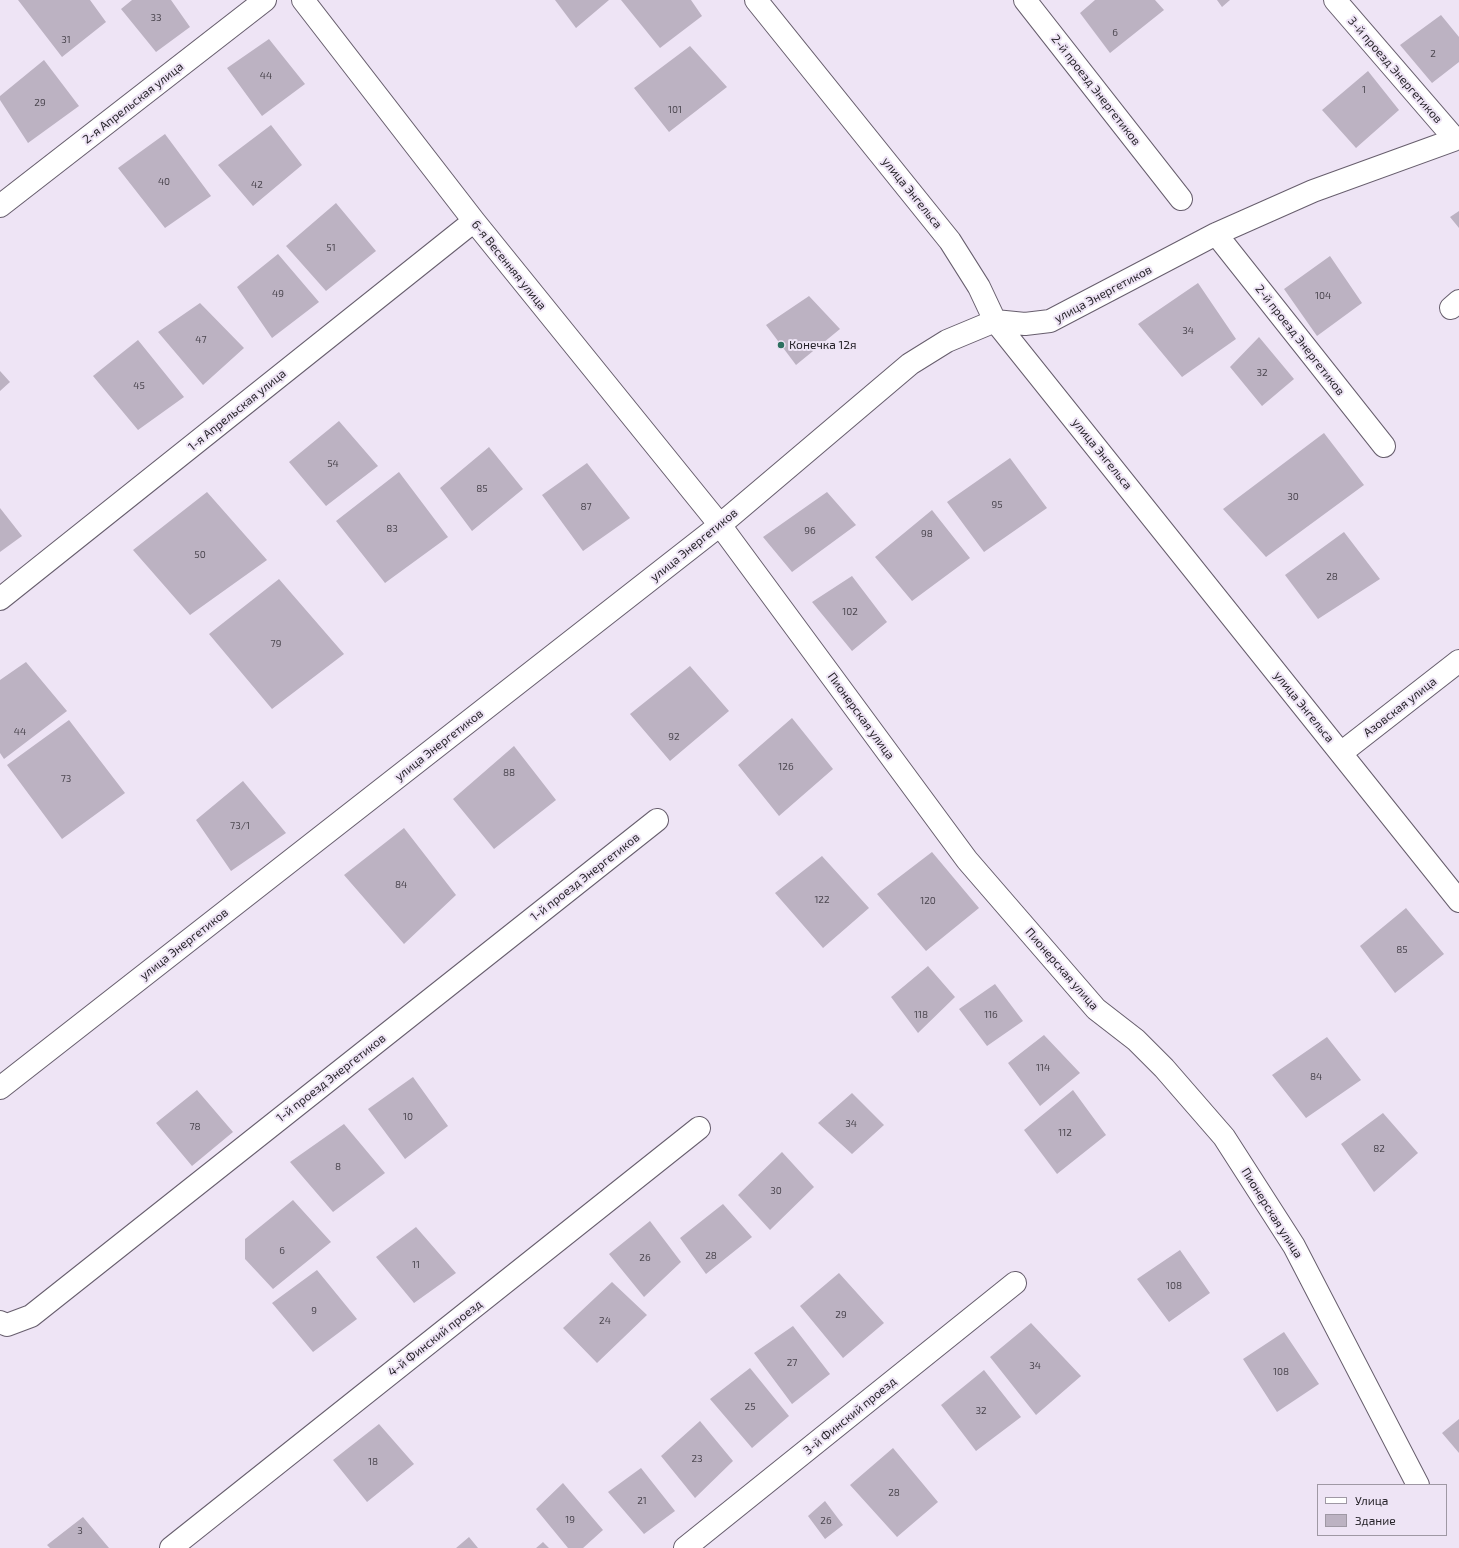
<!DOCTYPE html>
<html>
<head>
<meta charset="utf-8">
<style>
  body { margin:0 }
  #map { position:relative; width:1459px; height:1548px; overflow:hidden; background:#eee4f5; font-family:"Exo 2",sans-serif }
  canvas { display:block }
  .legend { position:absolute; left:1317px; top:1484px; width:130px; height:52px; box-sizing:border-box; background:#eee4f5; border:1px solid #9f98a4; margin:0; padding:5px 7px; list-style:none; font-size:12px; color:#28252b }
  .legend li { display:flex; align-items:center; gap:8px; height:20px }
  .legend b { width:20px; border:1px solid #9f98a4 }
</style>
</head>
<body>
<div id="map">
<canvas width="1459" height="1548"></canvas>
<ul class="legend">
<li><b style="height:5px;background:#fff"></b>Улица</li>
<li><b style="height:11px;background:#bcb2c2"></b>Здание</li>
</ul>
</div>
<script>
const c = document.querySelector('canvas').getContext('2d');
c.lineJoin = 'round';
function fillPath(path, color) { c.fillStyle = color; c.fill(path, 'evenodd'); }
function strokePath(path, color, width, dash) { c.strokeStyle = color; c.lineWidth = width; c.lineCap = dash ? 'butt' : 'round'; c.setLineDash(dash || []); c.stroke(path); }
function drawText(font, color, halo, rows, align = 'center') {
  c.font = font + ' "Exo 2",sans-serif'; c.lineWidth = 4; c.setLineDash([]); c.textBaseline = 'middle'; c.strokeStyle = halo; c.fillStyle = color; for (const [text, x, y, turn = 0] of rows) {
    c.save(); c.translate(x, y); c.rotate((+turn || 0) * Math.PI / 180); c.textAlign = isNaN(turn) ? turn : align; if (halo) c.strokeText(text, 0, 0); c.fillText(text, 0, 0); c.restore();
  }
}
fillPath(new Path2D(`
  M18 0H90L106 22 62 57Z
  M132 0H171L190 27 156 52 121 9Z
  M555 0H609L576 28Z
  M621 0H691L702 16 660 48Z
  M1095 0H1155L1164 10 1110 53 1080 13Z
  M1217 0H1230L1222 7Z
  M1441 15 1459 37V62L1432 83 1400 45Z
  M269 39 305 84 262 116 227 68Z
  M690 46 727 87 669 132 634 88Z
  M44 60 79 106 28 143 0 100V96Z
  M1368 71 1399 110 1356 148 1322 110Z
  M271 125 302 165 253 206 218 165Z
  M165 134 211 196 165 228 118 168Z
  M336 203 376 251 326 291 286 246Z
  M1459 211V228L1450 217Z
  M278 254 319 302 272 338 237 287Z
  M1330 256 1362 303 1317 336 1284 289Z
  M1198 283 1236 339 1182 377 1138 324Z
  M809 296 840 329 796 365 766 325Z
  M200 303 244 348 203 385 158 332Z
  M1259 337 1294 379 1262 406 1230 367Z
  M138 340 184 397 138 430 93 376Z
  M0 371 10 382 0 391Z
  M339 421 378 466 326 506 289 462Z
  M1324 433 1364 485 1266 557 1223 509Z
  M489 447 523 489 472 531 440 488Z
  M1010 458 1047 508 984 552 947 502Z
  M587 463 630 518 583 551 542 495Z
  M399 472 448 537 385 583 336 521Z
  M207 492 267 560 190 615 133 550Z
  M827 492 856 525 792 572 763 537Z
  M0 508 22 536 0 552Z
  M932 510 970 558 912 601 875 557Z
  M1344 532 1380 579 1318 619 1285 575Z
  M852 576 887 622 852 651 812 602Z
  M279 579 344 654 272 709 209 634Z
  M26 662 67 711 4 759 0 753V680Z
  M690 666 729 711 670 761 630 714Z
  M792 718 833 769 779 816 738 765Z
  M69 720 125 793 62 839 7 765Z
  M514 746 556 800 494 849 453 799Z
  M243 781 286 833 231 871 196 820Z
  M404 828 456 895 404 944 344 875Z
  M932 852 979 908 926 951 877 894Z
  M822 856 869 908 823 948 775 893Z
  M1406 908 1444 954 1395 993 1360 946Z
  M928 966 955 997 918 1033 891 997Z
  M995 984 1023 1021 987 1046 959 1009Z
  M1044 1035 1080 1073 1040 1106 1008 1063Z
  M1327 1037 1361 1080 1306 1118 1272 1075Z
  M413 1077 448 1126 405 1159 368 1109Z
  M197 1090 233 1132 192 1166 156 1123Z
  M1073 1090 1106 1135 1057 1174 1024 1130Z
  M852 1093 884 1125 852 1154 818 1123Z
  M1383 1113 1418 1153 1374 1192 1341 1144Z
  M344 1124 385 1173 333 1212 290 1162Z
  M782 1152 814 1187 770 1230 738 1195Z
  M293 1200 331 1242 273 1289 245 1259V1239Z
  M723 1204 752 1237 706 1274 680 1238Z
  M650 1221 681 1262 644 1297 609 1254Z
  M416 1227 456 1273 414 1303 376 1257Z
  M1180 1250 1210 1293 1169 1322 1137 1279Z
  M317 1270 357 1319 313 1352 272 1303Z
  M839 1273 884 1323 843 1358 800 1306Z
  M612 1282 647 1315 597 1363 563 1328Z
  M1031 1323 1081 1376 1036 1415 990 1357Z
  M793 1326 830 1374 792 1404 754 1353Z
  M1284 1332 1319 1384 1277 1412 1243 1359Z
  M750 1368 789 1416 752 1448 710 1399Z
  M984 1370 1021 1417 976 1451 941 1405Z
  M1459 1419V1453L1442 1433Z
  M700 1421 733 1461 695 1498 661 1456Z
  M379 1424 414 1464 367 1502 333 1460Z
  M893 1448 938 1502 897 1537 850 1485Z
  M641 1468 675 1511 644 1534 608 1492Z
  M563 1483 603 1530 583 1548H568L536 1509Z
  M825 1501 843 1525 825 1539 808 1516Z
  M83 1517 109 1548H50L47 1545Z
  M469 1537 478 1548H456Z
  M543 1542 549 1548H536Z`), '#bcb2c2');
const minor = new Path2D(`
  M303 0 474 221 720 525 967 860 1096 1009 1136 1040 1164 1068 1224 1137 1294 1246 1418 1485
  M756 0 950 241 979 287 995 321 1459 901
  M1025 0 1181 199
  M1335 0 1455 139
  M0 206 265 0
  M1216 234 1384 446
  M1451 308 1459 301
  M0 599 474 221
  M1341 753 1459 661
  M0 1088 720 525 910 364 947 341 995 321 1025 324 1050 321 1216 234 1313 191 1459 138
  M0 1322 7 1325 31 1316 657 820
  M171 1548 699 1128
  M685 1548 1015 1283`);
strokePath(minor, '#675e6d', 24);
strokePath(minor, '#fff', 22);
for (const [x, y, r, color] of [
  [781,345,4,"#2d7060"]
]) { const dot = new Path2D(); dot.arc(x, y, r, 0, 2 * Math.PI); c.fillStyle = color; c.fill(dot); strokePath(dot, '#eee4f5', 1.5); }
drawText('10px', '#4d4851', null, [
  ["33",156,18],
  ["6",1115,33],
  ["31",66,40],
  ["2",1433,54],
  ["44",266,76],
  ["1",1364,90],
  ["29",40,103],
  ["101",675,110],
  ["40",164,182],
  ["42",257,185],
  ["51",331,248],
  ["49",278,294],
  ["104",1323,296],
  ["34",1188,331],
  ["47",201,340],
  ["32",1262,373],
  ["45",139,386],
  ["54",333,464],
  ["85",482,489],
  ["30",1293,497],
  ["95",997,505],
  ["87",586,507],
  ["83",392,529],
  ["96",810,531],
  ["98",927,534],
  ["50",200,555],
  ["28",1332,577],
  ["102",850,612],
  ["79",276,644],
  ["44",20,732],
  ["92",674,737],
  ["126",786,767],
  ["88",509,773],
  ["73",66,779],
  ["73/1",240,826],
  ["84",401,885],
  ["122",822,900],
  ["120",928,901],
  ["85",1402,950],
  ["118",921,1015],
  ["116",991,1015],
  ["114",1043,1068],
  ["84",1316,1077],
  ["10",408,1117],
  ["34",851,1124],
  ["78",195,1127],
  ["112",1065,1133],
  ["82",1379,1149],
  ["8",338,1167],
  ["30",776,1191],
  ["6",282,1251],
  ["28",711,1256],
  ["26",645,1258],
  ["11",416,1265],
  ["108",1174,1286],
  ["9",314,1311],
  ["29",841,1315],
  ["24",605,1321],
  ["27",792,1363],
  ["34",1035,1366],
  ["108",1281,1372],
  ["25",750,1407],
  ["32",981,1411],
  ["23",697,1459],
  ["18",373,1462],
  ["28",894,1493],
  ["21",642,1501],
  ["19",570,1520],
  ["26",826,1521],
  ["3",80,1531]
]);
drawText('12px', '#28252b', '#eee4f5', [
  ["3-й проезд Энергетиков",1395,70,49],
  ["2-й проезд Энергетиков",1096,90,52],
  ["2-я Апрельская улица",133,103,-38],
  ["улица Энгельса",912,193,51],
  ["6-я Весенняя улица",509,265,51],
  ["улица Энергетиков",1103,294,-28],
  ["2-й проезд Энергетиков",1300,340,52],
  ["1-я Апрельская улица",237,410,-39],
  ["улица Энгельса",1102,454,51],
  ["улица Энергетиков",694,545,-39],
  ["улица Энгельса",1304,707,51],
  ["Азовская улица",1400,707,-38],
  ["Пионерская улица",861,716,54],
  ["улица Энергетиков",439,745,-38],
  ["1-й проезд Энергетиков",585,877,-38],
  ["улица Энергетиков",184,944,-38],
  ["Пионерская улица",1062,969,49],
  ["1-й проезд Энергетиков",331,1078,-38],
  ["Пионерская улица",1272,1213,58],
  ["4-й Финский проезд",435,1338,-38],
  ["3-й Финский проезд",850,1416,-39]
]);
drawText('12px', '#28252b', '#eee4f5', [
  ["Конечка 12я",789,345]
], 'left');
</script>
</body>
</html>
